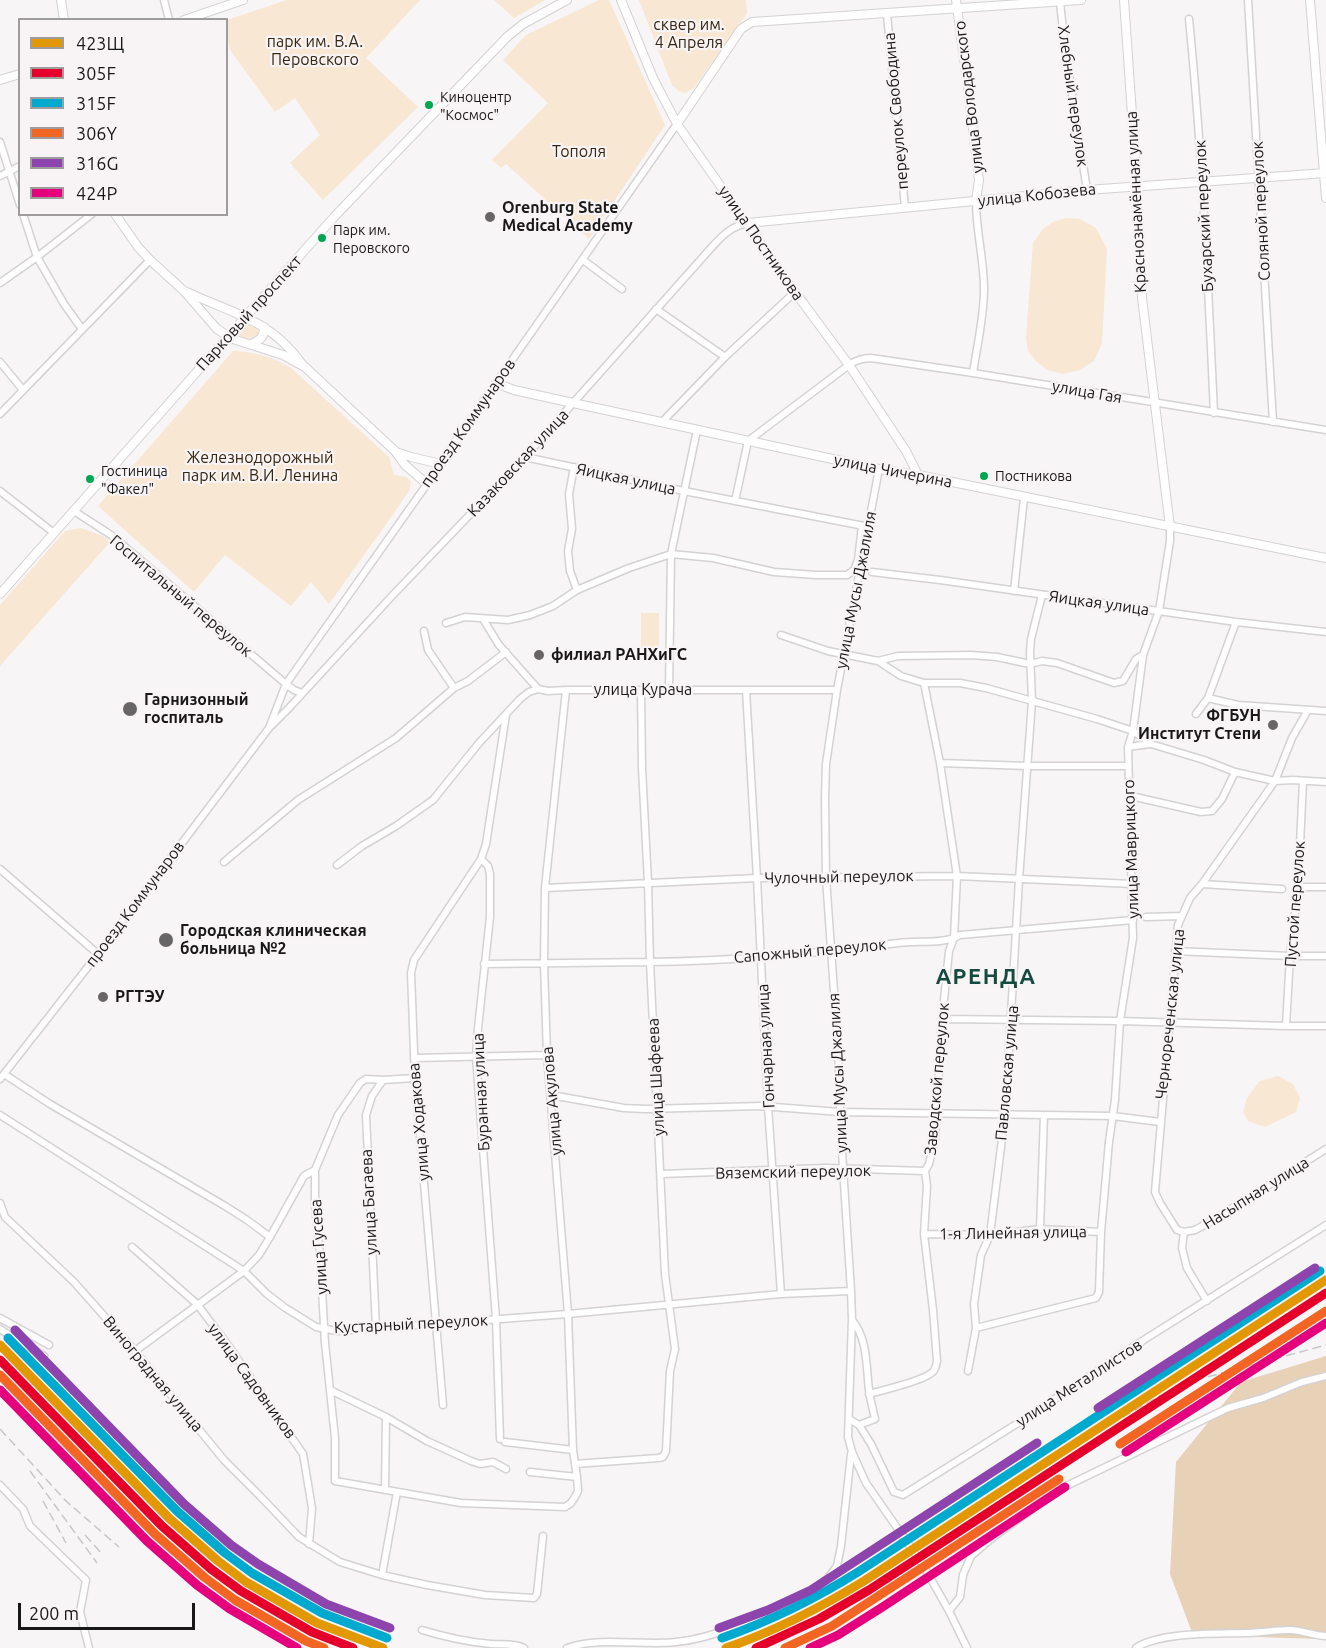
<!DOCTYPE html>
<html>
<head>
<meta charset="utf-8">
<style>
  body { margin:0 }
  #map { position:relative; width:1326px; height:1648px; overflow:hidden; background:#f7f5f6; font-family:Ubuntu,sans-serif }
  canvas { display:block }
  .legend { position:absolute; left:18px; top:18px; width:210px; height:198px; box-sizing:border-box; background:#f8f4f5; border:2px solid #9f9c9d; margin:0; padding:8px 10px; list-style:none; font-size:18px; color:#191818 }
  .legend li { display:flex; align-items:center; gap:12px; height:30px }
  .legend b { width:30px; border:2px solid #9f9c9d }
  .scale { position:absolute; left:18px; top:1603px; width:177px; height:27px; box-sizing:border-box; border:3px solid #191818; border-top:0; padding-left:8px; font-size:18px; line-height:21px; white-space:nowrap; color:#191818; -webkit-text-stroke:4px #f8f4f5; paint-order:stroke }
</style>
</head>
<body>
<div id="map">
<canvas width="1326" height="1648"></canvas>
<ul class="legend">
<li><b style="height:8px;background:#e19802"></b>423Щ</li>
<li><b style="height:8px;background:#e4002b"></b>305F</li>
<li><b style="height:8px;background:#00a9ce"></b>315F</li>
<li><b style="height:8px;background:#f26522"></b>306Y</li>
<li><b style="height:8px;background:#8e44ad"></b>316G</li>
<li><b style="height:8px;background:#e5007d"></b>424Р</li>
</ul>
<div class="scale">200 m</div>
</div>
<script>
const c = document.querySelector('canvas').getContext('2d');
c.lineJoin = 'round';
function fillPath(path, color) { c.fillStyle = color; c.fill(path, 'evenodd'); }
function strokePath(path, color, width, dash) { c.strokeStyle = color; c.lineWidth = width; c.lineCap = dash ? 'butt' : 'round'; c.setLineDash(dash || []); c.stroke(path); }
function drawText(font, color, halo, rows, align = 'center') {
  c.font = font + ' Ubuntu,sans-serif'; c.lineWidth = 4.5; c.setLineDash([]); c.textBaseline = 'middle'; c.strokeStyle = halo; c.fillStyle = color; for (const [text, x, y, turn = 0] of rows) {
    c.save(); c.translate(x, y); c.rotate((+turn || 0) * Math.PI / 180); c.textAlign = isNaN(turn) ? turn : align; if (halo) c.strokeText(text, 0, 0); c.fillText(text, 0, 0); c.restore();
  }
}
fillPath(new Path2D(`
  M287 0H420L366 58 418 107 323 200 290 163 320 135 295 98 275 112 230 50 227 36V20Z
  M494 0H545L514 18Z
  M599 0H609L665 125 589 239 506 164 501 168 492 160 548 103 503 60 526 35Z
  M639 0H746L747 13 694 88 685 93 679 91 672 85Z
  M1066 218 1080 219 1096 228 1107 249 1102 343 1094 361 1080 370 1063 374 1047 370 1036 361 1028 351 1026 338 1033 243 1043 229 1053 222Z
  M248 320C255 325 261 328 257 337 250 341 242 337 235 335Z
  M233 351C252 351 276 358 291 368L389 457 394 475 406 477 411 481 410 489 401 503 329 604 311 582 291 606 225 555 194 592 98 506Z
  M81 528 103 536 110 542 0 666V605L65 531Z
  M641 613H659V650H641Z
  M1278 1076 1293 1084 1300 1098 1296 1112 1265 1127 1248 1121 1243 1112 1247 1098 1260 1081Z`), '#f8e7d2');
fillPath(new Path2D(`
  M1326 1356V1637L1320 1639 1193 1635 1170 1574 1176 1462 1241 1382Z`), '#e7d1b7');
const minor = new Path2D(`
  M164 0 169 20
  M1248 0 1273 422
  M1060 2 1065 49 1087 190
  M887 14 905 208
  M1189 19C1202 150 1208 282 1214 413
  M0 142 20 205
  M0 176 20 166
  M23 214 37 257 64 304 82 329
  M583 260 622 289
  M0 283 37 257 92 214
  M656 309 725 357
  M0 362 23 390
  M973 373C977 346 984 317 984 289 984 260 976 231 976 201
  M496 383 677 124
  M0 414 150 260
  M662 422 725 357 795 292
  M525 457 684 491 864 526
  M574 467 569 494 572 529 568 551 570 571 577 590
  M879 469 837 690 826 764 825 798 826 878 838 1048 841 1136 851 1291 852 1319 848 1437 852 1452 866 1483 923 1565 949 1611 967 1648
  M0 491 54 533
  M735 501 748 441 849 365C856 360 862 358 871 358L973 373 1326 430
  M74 511 111 535 286 684 294 690 302 693
  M872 572 940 580 1236 622 1326 632
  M1014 591 1024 498
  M483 619 499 645 538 689 548 691 566 690H837
  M446 623 465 617 508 620 530 615 553 606 577 590 629 568 671 554 713 558 774 572 816 575H847L854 570 858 560 862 526
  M424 631 428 650 454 688
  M781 635 828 651 878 661 898 656 971 655 997 657 1030 664 1042 661 1057 663 1114 683 1123 681 1136 659 1143 655
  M878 661 901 676 924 683H960L986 688 1097 719 1133 731 1151 744 1204 760 1235 772 1275 781 1293 780 1326 782
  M669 690 671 554 697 430
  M746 690 757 878 768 1106 781 1294
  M1208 698 1236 622
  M1196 714 1208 698 1238 705 1326 711
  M271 726 289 708 391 597 525 457 711 248C722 236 731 226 748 223
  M1128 747 1150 744
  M940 763 1028 766H1128
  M1131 796 1201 812 1212 811 1222 799 1235 772
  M224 862 298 800 396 738 454 688 468 681 506 652
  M337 865 362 846 396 826 433 800 479 743 520 699 529 692 538 689
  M0 869 98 954
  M1202 884 1282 889
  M1298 887H1326
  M545 888 757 878 957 876 1133 884
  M1146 917 1182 916
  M1175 951 1290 956H1326
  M484 964C539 963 594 963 648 962 732 961 815 954 898 943 917 940 944 945 960 935L1133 920
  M942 1019 1120 1021 1286 1026H1326
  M1286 1026 1290 956 1298 887 1303 781
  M414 1058 547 1055
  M4 1074 50 1104 225 1206 247 1220 270 1237
  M415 1078 383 1080 366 1079 360 1083 338 1115 315 1170V1205L320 1255 325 1343 335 1438V1481L461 1503 565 1507 571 1503 575 1497 578 1491 577 1477 573 1450 568 1314 547 1055 544 963 545 888 566 690
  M0 1079 98 954 269 728 286 684 295 671 427 484
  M551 1095 624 1108 645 1109 761 1106 840 1112 1113 1116 1160 1122
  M0 1115 244 1271 267 1294 284 1307 316 1327 337 1331 568 1314 781 1294 851 1291
  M661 1174 826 1168 925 1171
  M0 1203 5 1217 74 1282 135 1351 224 1460 260 1496 299 1537 340 1562 382 1575 427 1585 485 1595 534 1598 537 1594 543 1536
  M1040 1229 1044 1115
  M1184 1232 1177 1230 1160 1203 1155 1192 1178 925 1190 898 1202 884 1275 781 1292 738 1308 710
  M1184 1232 1195 1230 1210 1222 1326 1149
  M1184 1232 1182 1248 1187 1268 1207 1301
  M924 1234 990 1235 1040 1229 1101 1232
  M132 1247 197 1304 230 1348 303 1454 312 1508 309 1544
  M0 1318 49 1345
  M852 1320C868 1339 866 1366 869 1390 870 1400 873 1409 875 1419L859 1425
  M376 1328 366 1115 372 1096 383 1080
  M976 1328 1096 1298 1099 1292 1101 1232 1109 1142 1115 1100 1120 1021 1133 938 1128 747 1133 731 1143 655 1159 611 1170 541V527
  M0 1329 15 1339 44 1356
  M135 1351 244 1271 259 1255 270 1237 304 1176 315 1170
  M968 1371 976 1328 974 1304 981 1255 990 1235 1005 1115 1019 880 1032 701 1030 652 1031 639 1042 595
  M330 1390 386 1417 427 1441 471 1461 480 1464 493 1462 506 1469
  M869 1394C886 1389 916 1383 930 1374 935 1371 936 1367 937 1361L933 1310 924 1234 927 1186 925 1171 929 1164 935 1139 942 1019 949 951 954 938 957 876 940 763 924 683
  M443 1405 415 1078 411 973 414 960 481 859
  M849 1419 859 1425 871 1444 894 1492 903 1495 1026 1418 1139 1343 1326 1225
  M500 1439 496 1319 476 1057 478 1028 490 917V874L488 866 481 859 486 844 506 715
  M505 1442 573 1450
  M575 1464 658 1458 663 1457 666 1451 670 1371 675 1349 665 1274 650 962 648 883 642 768 641 690
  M530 1472 577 1477
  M0 1485 23 1509 30 1526 86 1580 80 1612 89 1648
  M385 1490 386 1417
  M382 1575 397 1492
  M949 1611 960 1597 963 1575 971 1556 992 1538 1058 1490 1228 1408 1263 1398 1302 1382 1326 1376
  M422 1630C445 1637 467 1642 491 1644 502 1645 514 1643 524 1648
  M567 1648C601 1636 640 1646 676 1642 726 1637 772 1609 816 1588L828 1578 837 1566 841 1546 851 1454
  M1136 1648C1159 1632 1215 1634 1244 1633 1259 1633 1275 1630 1290 1630 1302 1630 1314 1636 1326 1636`);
const major = new Path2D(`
  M61 0 64 20
  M621 0 653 78 677 124 795 292 849 365 906 451 918 475
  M956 0 968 87 979 180 976 201
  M1124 0 1137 186 1142 298 1170 527
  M1310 0 1326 198
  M184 20 243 0
  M0 80 20 74
  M677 124 741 29 752 22 1081 0
  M115 214 138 247 150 260 184 291 217 329 233 339 283 355 305 367 395 451 405 465 427 484 496 383 514 390 573 403 879 469 918 475 1326 558
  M748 223 1087 190 1326 173
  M187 292C233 314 270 319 302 364
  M251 344C260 341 265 336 264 327
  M396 452 411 457 441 464
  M0 594 334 217 507 37 523 24 567 0`);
strokePath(minor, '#d4d2d3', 9);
strokePath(major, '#d4d2d3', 10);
strokePath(minor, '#fefefe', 6);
strokePath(major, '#fefefe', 8);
strokePath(new Path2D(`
  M1123 1417 1170 1390 1200 1379 1326 1345
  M0 1429 66 1501 119 1547
  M30 1471 97 1563
  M43 1501 66 1543
  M85 1535 103 1555`), '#c8c7c7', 1.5, [9, 4.5]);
strokePath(new Path2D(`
  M0 1345 170 1519 218 1561 246 1582 317 1623 383 1648
  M726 1648C775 1631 820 1608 864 1581L1326 1280`), '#e19802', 9);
strokePath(new Path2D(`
  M0 1360 162 1526 211 1569 241 1591 312 1632 353 1648
  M756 1648 819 1619 869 1590 1326 1293`), '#e4002b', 9);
strokePath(new Path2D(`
  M8 1338 177 1511 225 1553 252 1573 322 1613 387 1638
  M722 1638C770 1621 815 1599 858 1572L1320 1271`), '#00a9ce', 9);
strokePath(new Path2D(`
  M0 1375 155 1534 204 1577 235 1600 306 1641 324 1648
  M1120 1444 1326 1311
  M785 1648 832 1626 1059 1479`), '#f26522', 9);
strokePath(new Path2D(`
  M15 1330 184 1504 231 1545 258 1564 326 1604 390 1628
  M1098 1408 1315 1268
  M719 1628 768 1610 811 1590 1037 1443`), '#8e44ad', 9);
strokePath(new Path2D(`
  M0 1390 147 1541 197 1585 230 1609 297 1648
  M1126 1452 1326 1323
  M810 1648 838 1635 881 1608 1065 1487`), '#e5007d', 9);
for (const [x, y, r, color] of [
  [429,105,5,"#00a651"],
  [490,217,6,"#676566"],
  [322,238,5,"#00a651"],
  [984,476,5,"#00a651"],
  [90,479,5,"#00a651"],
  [539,655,6,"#676566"],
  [130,709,8,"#676566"],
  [1273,725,6,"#676566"],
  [166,940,8,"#676566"],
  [103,997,6,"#676566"]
]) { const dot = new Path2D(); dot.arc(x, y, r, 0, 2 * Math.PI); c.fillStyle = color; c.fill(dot); strokePath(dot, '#f8f4f5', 2); }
drawText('14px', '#191818', '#f8f4f5', [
  ["Киноцентр",440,97],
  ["\"Космос\"",440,115],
  ["Парк им.",333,230],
  ["Перовского",333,248],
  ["Гостиница",101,471],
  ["\"Факел\"",101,489],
  ["Постникова",995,476]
], 'left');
drawText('16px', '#372710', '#f8f4f5', [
  ["сквер им.",689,25],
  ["4 Апреля",689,43],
  ["парк им. В.А.",315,42],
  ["Перовского",315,60],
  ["Тополя",579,152],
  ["Железнодорожный",260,458],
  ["парк им. В.И. Ленина",260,476]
]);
drawText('16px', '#191818', '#f8f4f5', [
  ["Хлебный переулок",1073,96,82],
  ["улица Володарского",969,97,-97],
  ["переулок Свободина",896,111,-95],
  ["улица Кобозева",1037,195,-6],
  ["Краснознамённая улица",1136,202,-93],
  ["Соляной переулок",1261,211,-93],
  ["Бухарский переулок",1204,216,-93],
  ["улица Постникова",761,243,55],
  ["Парковый проспект",249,313,-48],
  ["улица Гая",1087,392,10],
  ["проезд Коммунаров",468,423,-55],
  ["Казаковская улица",518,463,-47],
  ["улица Чичерина",893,471,11],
  ["Яицкая улица",626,479,12],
  ["улица Мусы Джалиля",856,590,-79],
  ["Госпитальный переулок",181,596,40],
  ["Яицкая улица",1099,603,8],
  ["улица Курача",643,690],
  ["улица Маврицкого",1131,849,-92],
  ["Чулочный переулок",839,877,-1],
  ["проезд Коммунаров",135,904,-53],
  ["Пустой переулок",1295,904,-86],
  ["Сапожный переулок",810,951,-5],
  ["Чернореченская улица",1170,1014,-84],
  ["Гончарная улица",766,1046,-93],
  ["улица Мусы Джалиля",838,1073,-93],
  ["Павловская улица",1007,1073,-85],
  ["улица Шафеева",656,1077,-93],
  ["Заводской переулок",937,1079,-85],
  ["Буранная улица",481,1092,-93],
  ["улица Акулова",552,1101,-95],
  ["улица Ходакова",419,1122,-95],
  ["Вяземский переулок",793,1172,-1],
  ["Насыпная улица",1256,1193,-32],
  ["улица Багаева",369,1202,-93],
  ["1-я Линейная улица",1013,1233,-1],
  ["улица Гусева",319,1247,-94],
  ["Кустарный переулок",411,1324,-3],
  ["Виноградная улица",153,1374,50],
  ["улица Садовников",252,1381,54],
  ["улица Металлистов",1079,1383,-33]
]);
drawText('bold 16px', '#191818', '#f8f4f5', [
  ["Orenburg State",502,208],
  ["Medical Academy",502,226],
  ["филиал РАНХиГС",551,655],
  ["Гарнизонный",144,700],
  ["госпиталь",144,718],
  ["ФГБУН",1261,716,"right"],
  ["Институт Степи",1261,734,"right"],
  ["Городская клиническая",180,931],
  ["больница №2",180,949],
  ["РГТЭУ",115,997]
], 'left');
c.letterSpacing = '1.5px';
drawText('bold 22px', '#144b40', '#f8f4f5', [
  ["АРЕНДА",986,977]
]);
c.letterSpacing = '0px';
</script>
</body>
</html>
